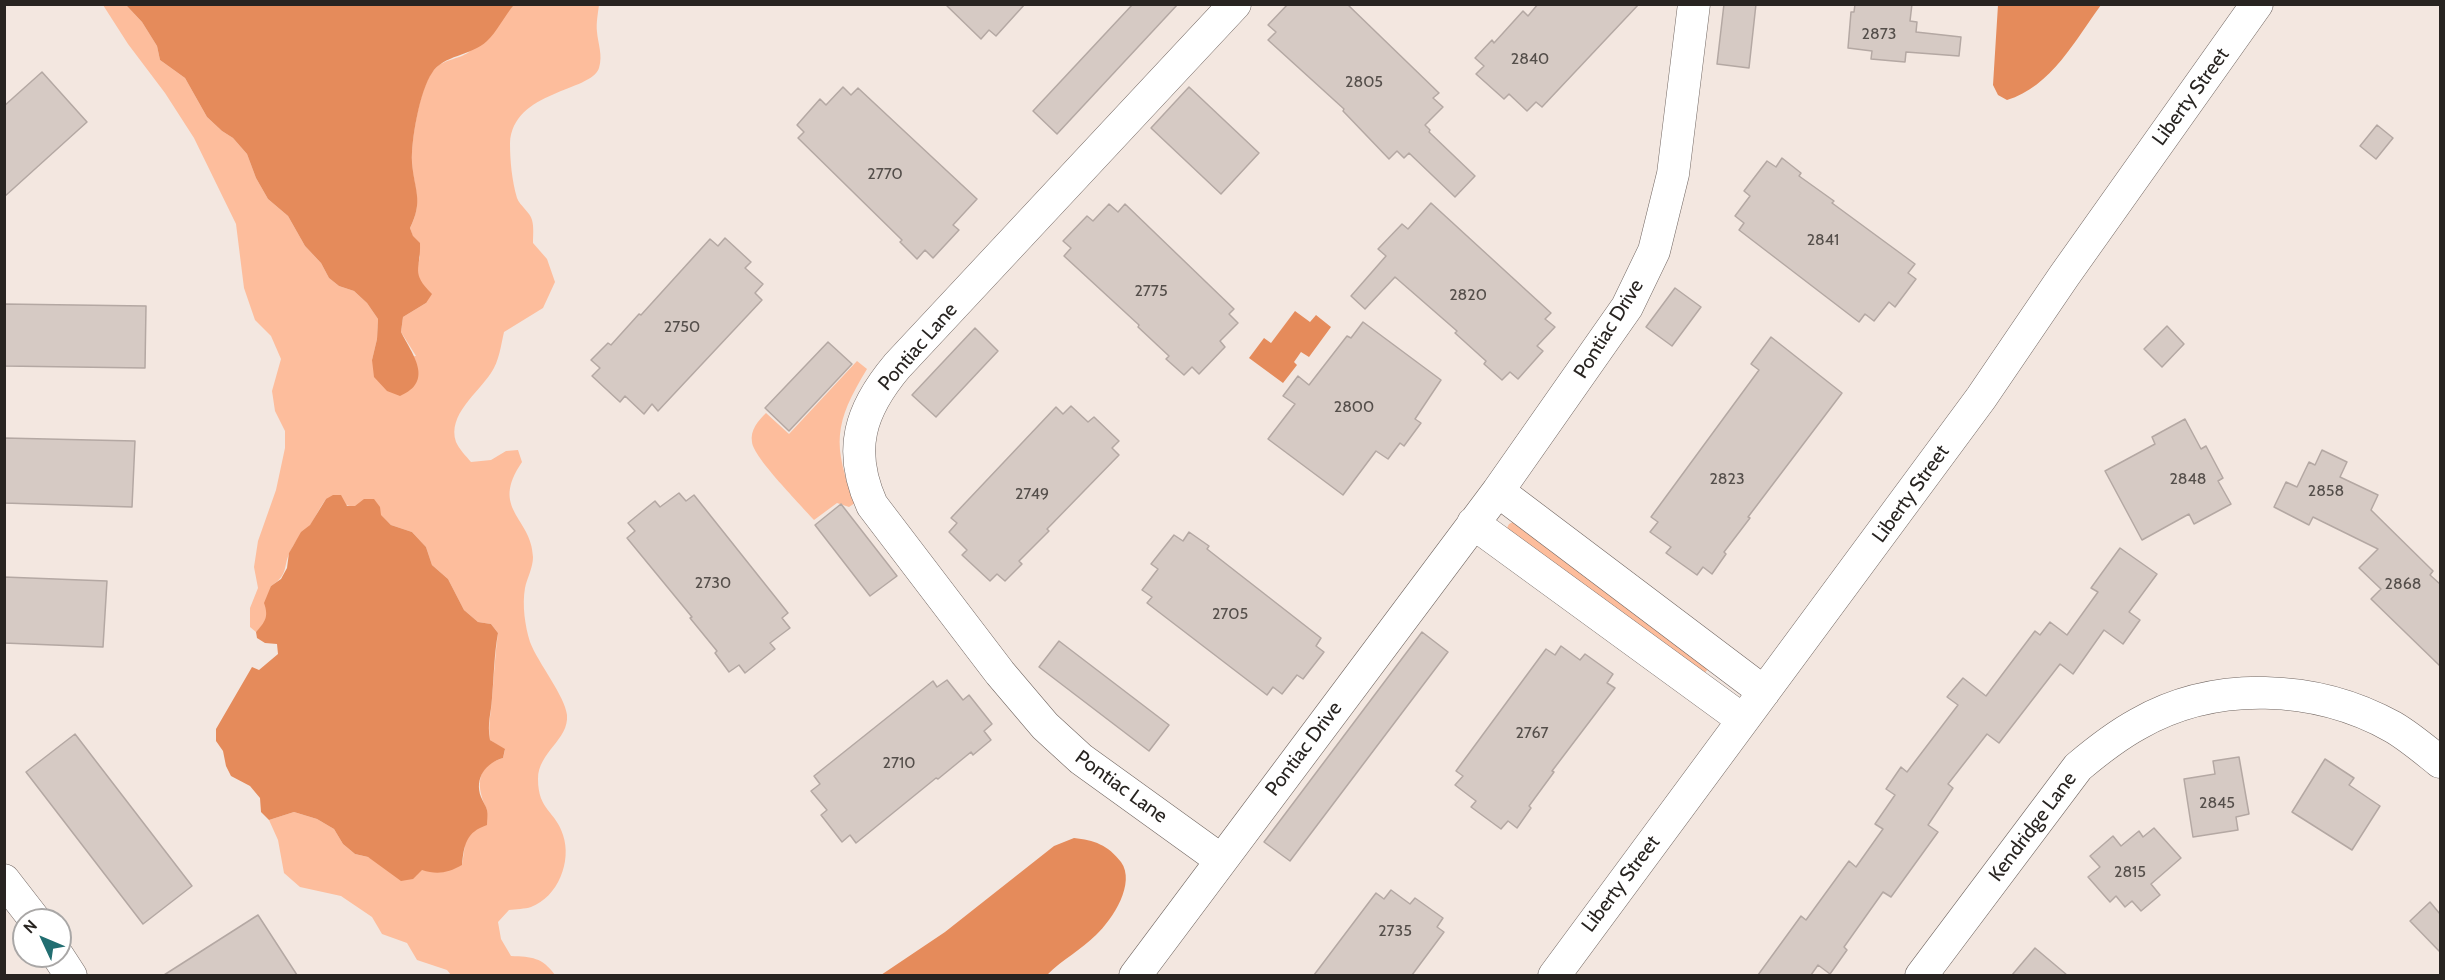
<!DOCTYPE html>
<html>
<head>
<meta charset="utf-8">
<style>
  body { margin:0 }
  #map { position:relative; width:2445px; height:980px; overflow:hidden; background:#f3e7e0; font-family:Cabin,sans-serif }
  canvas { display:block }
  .frame { position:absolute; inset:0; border:6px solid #282421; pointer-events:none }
  .north { position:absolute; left:12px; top:908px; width:60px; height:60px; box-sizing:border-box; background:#fff; border:2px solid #a9a7a6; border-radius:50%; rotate:314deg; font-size:16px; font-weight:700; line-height:24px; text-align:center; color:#282421 }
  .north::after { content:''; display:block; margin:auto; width:21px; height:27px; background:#226e71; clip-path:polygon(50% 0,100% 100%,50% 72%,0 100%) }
</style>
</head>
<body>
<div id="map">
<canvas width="2445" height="980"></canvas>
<div class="frame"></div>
<div class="north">N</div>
</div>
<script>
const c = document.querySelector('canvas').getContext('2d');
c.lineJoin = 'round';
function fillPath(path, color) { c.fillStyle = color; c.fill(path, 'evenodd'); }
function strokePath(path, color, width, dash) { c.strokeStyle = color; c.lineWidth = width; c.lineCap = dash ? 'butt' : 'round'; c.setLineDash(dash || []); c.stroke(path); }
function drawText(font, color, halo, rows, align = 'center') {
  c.font = font + ' Cabin,sans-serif'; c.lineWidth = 4.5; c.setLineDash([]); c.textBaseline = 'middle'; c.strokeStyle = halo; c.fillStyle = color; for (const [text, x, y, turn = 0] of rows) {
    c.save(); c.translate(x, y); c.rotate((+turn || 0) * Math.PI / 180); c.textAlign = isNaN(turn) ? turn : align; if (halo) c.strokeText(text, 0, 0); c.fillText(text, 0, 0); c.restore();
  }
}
fillPath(new Path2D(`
  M103 5H126L142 22 157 46 160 60 185 78 207 117 222 131 233 138 247 154 256 178 268 199 288 216 305 246 321 263 329 278 339 286 354 291 367 303 378 319 377 339 372 360 416 356 401 332 403 317 426 303 416 272 420 257 410 228C424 201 413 188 412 161 411 141 420 86 433 71 442 59 458 60 469 52 485 39 500 20 514 5H599C598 13 596 23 597 32 598 44 603 55 599 68 591 92 513 90 510 143 510 161 512 181 517 198 520 206 530 212 532 220 534 227 533 236 533 243L547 259 555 282 543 308 504 332C501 345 499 362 491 373 478 393 447 415 456 442 459 449 466 456 471 462L491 460 506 451 518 450 522 462C489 510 532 517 533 557 533 568 527 578 525 588 522 605 525 626 530 642 538 663 565 696 567 715 569 740 538 752 538 779 538 811 556 811 563 835 572 861 558 897 531 907 525 909 516 909 509 910L498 922 501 939 511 956C532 957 542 957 555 975H451L447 970 417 960 407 943 382 934 372 917 341 896 300 887 284 873 278 840 269 820 294 812 317 819 334 829 343 844 355 854 422 870 462 865 466 838 477 828 487 810C476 787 475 766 503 758L505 750 490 740C488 722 491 715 492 698 494 676 495 655 498 633L491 624 478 622 464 610 448 579 432 565 426 547 412 532 391 525 380 515 326 499C320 507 316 516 311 524 304 533 296 539 291 550 282 566 290 574 271 586L266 622 256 632 250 627V608L258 588 254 567 258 541 276 490 285 448V431L275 411 272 391 281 359 271 336 255 320 244 288 236 224 194 138 165 93 128 44Z
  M857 361 867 369C834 423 832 445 855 503L849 507 837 503 814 520C802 506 753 457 752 442 750 430 758 421 766 413L789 434Z
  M1515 521 1708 669 1702 676 1506 530 1509 524Z`), '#fdbd9c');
fillPath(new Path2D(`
  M126 5H514C505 15 496 33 487 41 471 56 443 55 432 73 420 90 411 140 412 162 414 190 424 200 410 228L413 236 420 243C421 270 410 272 432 294L426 303 403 317 401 332C412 354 435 381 400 396L387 391 374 377 372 360 377 339 378 319 367 303 354 291 339 286 329 278 321 263 305 246 288 216 268 199 256 178 247 154 233 138 222 131 207 117 185 78 160 60 157 46 142 22Z
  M1998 5V4L2101 5C2076 39 2051 87 2007 100L1998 95 1993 85Z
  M1295 311 1310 322 1316 315 1331 327 1309 357 1301 352 1294 362 1297 365 1283 383 1249 358 1264 338 1271 343Z
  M333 495H341L347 506H355L364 499H374L380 507 381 515 391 525 412 532 426 547 432 565 448 579 464 610 478 622 491 624 498 633C494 655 494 676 492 698 491 715 487 722 490 740L505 749 503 758C486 763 474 778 481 797 483 802 486 806 487 810 488 815 487 820 487 825 466 832 464 845 462 865 448 873 437 875 422 870L413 879 401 881 368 857 355 854 343 844 334 829 317 819 294 812 269 820 261 812 260 798 250 786 231 776 226 766 223 751 216 741V729L252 667 259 670 278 654 277 644 265 643 257 638 256 632C265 622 269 617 264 603L271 586 281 579 287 568 289 553 301 532 310 525 326 499Z
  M1074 838C1094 840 1108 845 1121 862 1136 883 1113 919 1096 935 1081 950 1063 959 1047 975H881L945 932 1054 846Z`), '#e58b5b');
const building = new Path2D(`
  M945 4H1025L996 36 989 30 981 39Z
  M1133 4H1178L1057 134 1033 111Z
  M1288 4H1347L1439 93 1433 98 1443 107 1425 125 1430 130 1429 132 1475 176 1455 197 1409 153 1404 158 1397 151 1389 159 1343 111 1344 109 1268 40 1276 32 1268 25Z
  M1538 4H1639L1542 107 1536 102 1527 111 1509 94 1504 99 1476 74 1484 66 1475 58 1492 40 1494 43 1523 11 1528 16Z
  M1724 4H1756L1749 68 1717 64Z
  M1855 4H1912L1910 21 1917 22 1916 32 1961 37 1959 56 1906 52 1905 62 1871 59 1872 51 1848 48 1851 12H1854Z
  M42 72 87 122 4 197V106Z
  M843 87 851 95 858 88 977 199 953 225 959 230 933 258 925 250 917 259 900 242 902 240 798 138 804 132 797 125 820 99 826 105Z
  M1189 87 1259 153 1221 194 1151 128Z
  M2377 125 2393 138 2376 159 2360 146Z
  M1782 158 1801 173 1799 176 1834 201 1832 203 1915 264 1908 273 1916 279 1895 307 1889 302 1874 321 1865 314 1859 322 1739 230 1744 223 1735 216 1750 196 1744 191 1767 161 1776 167Z
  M1431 203 1551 313 1545 319 1555 327 1537 346 1543 351 1518 379 1510 372 1502 380 1484 364 1486 361 1455 333 1457 331 1395 277 1365 309 1351 296 1386 256 1378 249 1402 224 1408 229Z
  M1109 204 1118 212 1125 204 1234 309 1229 314 1238 323 1220 341 1225 347 1199 374 1192 367 1184 375 1166 359 1169 356 1138 327 1139 325 1064 256 1071 248 1063 241 1087 216 1093 221Z
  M725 238 751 262 745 268 763 284 755 293 762 300 658 411 652 404 644 414 625 396 620 402 592 376 600 368 591 360 608 343 611 345 639 314 641 315 710 239 718 246Z
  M1675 288 1701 307 1672 346 1646 327Z
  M4 304 146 306 145 368 4 366Z
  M1363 322 1441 380 1415 419 1421 423 1404 446 1400 443 1388 459 1376 451 1343 495 1268 439 1295 404 1283 396 1298 376 1309 385 1347 336 1351 338Z
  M2167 326 2184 344 2162 367 2144 349Z
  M975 328 998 351 936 417 912 395Z
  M1771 337 1842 393 1748 517 1750 518 1724 552 1726 554 1712 574 1703 567 1697 575 1666 553 1671 547 1650 532 1658 522 1651 517 1759 370 1751 364Z
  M828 342 852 364 789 431 765 408Z
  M1071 406 1088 422 1094 417 1119 441 1112 448 1119 455 1047 529 1049 531 1019 561 1022 564 1005 581 997 574 990 581 962 555 967 550 949 532 957 523 951 518 1056 407 1063 414Z
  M2185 419 2201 449 2206 446 2223 478 2218 481 2231 504 2194 524 2189 514 2142 540 2105 471 2155 444 2152 437Z
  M4 438 135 441 132 507 4 503Z
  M2322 450 2347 462 2340 477 2378 495 2371 510 2433 571 2430 575 2440 584V666L2371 599 2381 589 2359 568 2378 549 2313 517 2309 525 2274 507 2286 482 2297 487 2309 462 2315 465Z
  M679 493 686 501 694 495 788 613 782 618 790 628 770 643 775 649 745 673 739 665 729 672 715 653 717 651 690 618 692 617 627 538 635 531 628 523 655 501 660 507Z
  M841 504 897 576 870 596 815 525Z
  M1189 532 1209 546 1207 549 1321 638 1316 646 1324 652 1303 679 1297 675 1282 694 1273 687 1267 695 1147 603 1152 597 1142 590 1158 569 1151 564 1174 535 1183 541Z
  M2120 548 2157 574 2129 612 2140 620 2123 644 2104 630 2073 674 2060 664 1999 743 1987 734 1948 784 1953 788 1928 825 1938 832 1891 897 1883 892 1844 947 1847 950 1830 974 1818 965 1811 975H1758L1801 916 1806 920 1849 861 1856 867 1883 829 1875 824 1895 795 1886 789 1901 767 1907 772 1958 705 1947 697 1963 678 1986 696 2035 631 2040 635 2050 622 2067 635 2098 592 2091 588Z
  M4 577 107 581 103 647 4 643Z
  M1422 632 1448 652 1290 861 1264 842Z
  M1059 641 1169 725 1149 751 1039 667Z
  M1561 646 1580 660 1585 654 1613 674 1607 683 1615 688 1552 771 1554 772 1529 806 1531 808 1517 828 1508 821 1501 829 1471 807 1476 801 1455 785 1463 776 1456 771 1546 649 1555 655Z
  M947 680 963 700 969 695 992 724 984 731 991 740 973 755 971 752 938 779 936 778 856 843 850 835 842 842 821 815 827 810 811 791 820 784 814 776 933 681 937 687Z
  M75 734 192 886 143 924 26 772Z
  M2239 757 2249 814 2236 817 2238 830 2193 837 2184 779 2215 774 2213 761Z
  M2325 759 2354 778 2349 785 2380 806 2352 850 2292 812Z
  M2154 828 2181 858 2151 884 2160 895 2141 911 2132 901 2125 907 2116 896 2110 902 2088 877 2100 867 2090 856 2113 836 2121 846 2139 831 2143 837Z
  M1391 890 1410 904 1415 898 1443 918 1437 927 1444 932 1412 975H1314L1376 893 1384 899Z
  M2430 902 2440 914V952L2410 921Z
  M258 915 297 975H164Z
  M2035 948 2067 975H2012Z`);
fillPath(building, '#d6cac4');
strokePath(building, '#b4a8a3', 1.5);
const minor = new Path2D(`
  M1498 491 1764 692
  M1473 523 1743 720
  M1221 860 1081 759 1045 726 1000 673 872 505C847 450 860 410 897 366L1235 4
  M4 880 35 920
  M58 956 71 976
  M1135 976 1498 491 1627 307 1654 251 1673 174 1694 4
  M1554 976 1981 398 2064 276 2257 4
  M1921 976 2078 767C2097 751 2116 736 2138 724 2215 680 2316 684 2393 727 2410 737 2425 750 2440 762`);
strokePath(minor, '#716661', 33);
strokePath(minor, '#fff', 32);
drawText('16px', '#544e4a', null, [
  ["2873",1879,34],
  ["2840",1530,59],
  ["2805",1364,82],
  ["2770",885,174],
  ["2841",1823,240],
  ["2775",1151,291],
  ["2820",1468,295],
  ["2750",682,327],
  ["2800",1354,407],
  ["2823",1727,479],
  ["2848",2188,479],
  ["2858",2326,491],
  ["2749",1032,494],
  ["2730",713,583],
  ["2868",2403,584],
  ["2705",1230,614],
  ["2767",1532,733],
  ["2710",899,763],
  ["2845",2217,803],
  ["2815",2130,872],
  ["2735",1395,931]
]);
drawText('20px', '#282421', '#fff', [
  ["Liberty Street",2191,97,-54],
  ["Pontiac Drive",1609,329,-58],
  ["Pontiac Lane",918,347,-49],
  ["Liberty Street",1911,494,-54],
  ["Pontiac Drive",1304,749,-53],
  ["Pontiac Lane",1121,787,36],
  ["Kendridge Lane",2033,827,-53],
  ["Liberty Street",1621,884,-53]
]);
</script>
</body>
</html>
